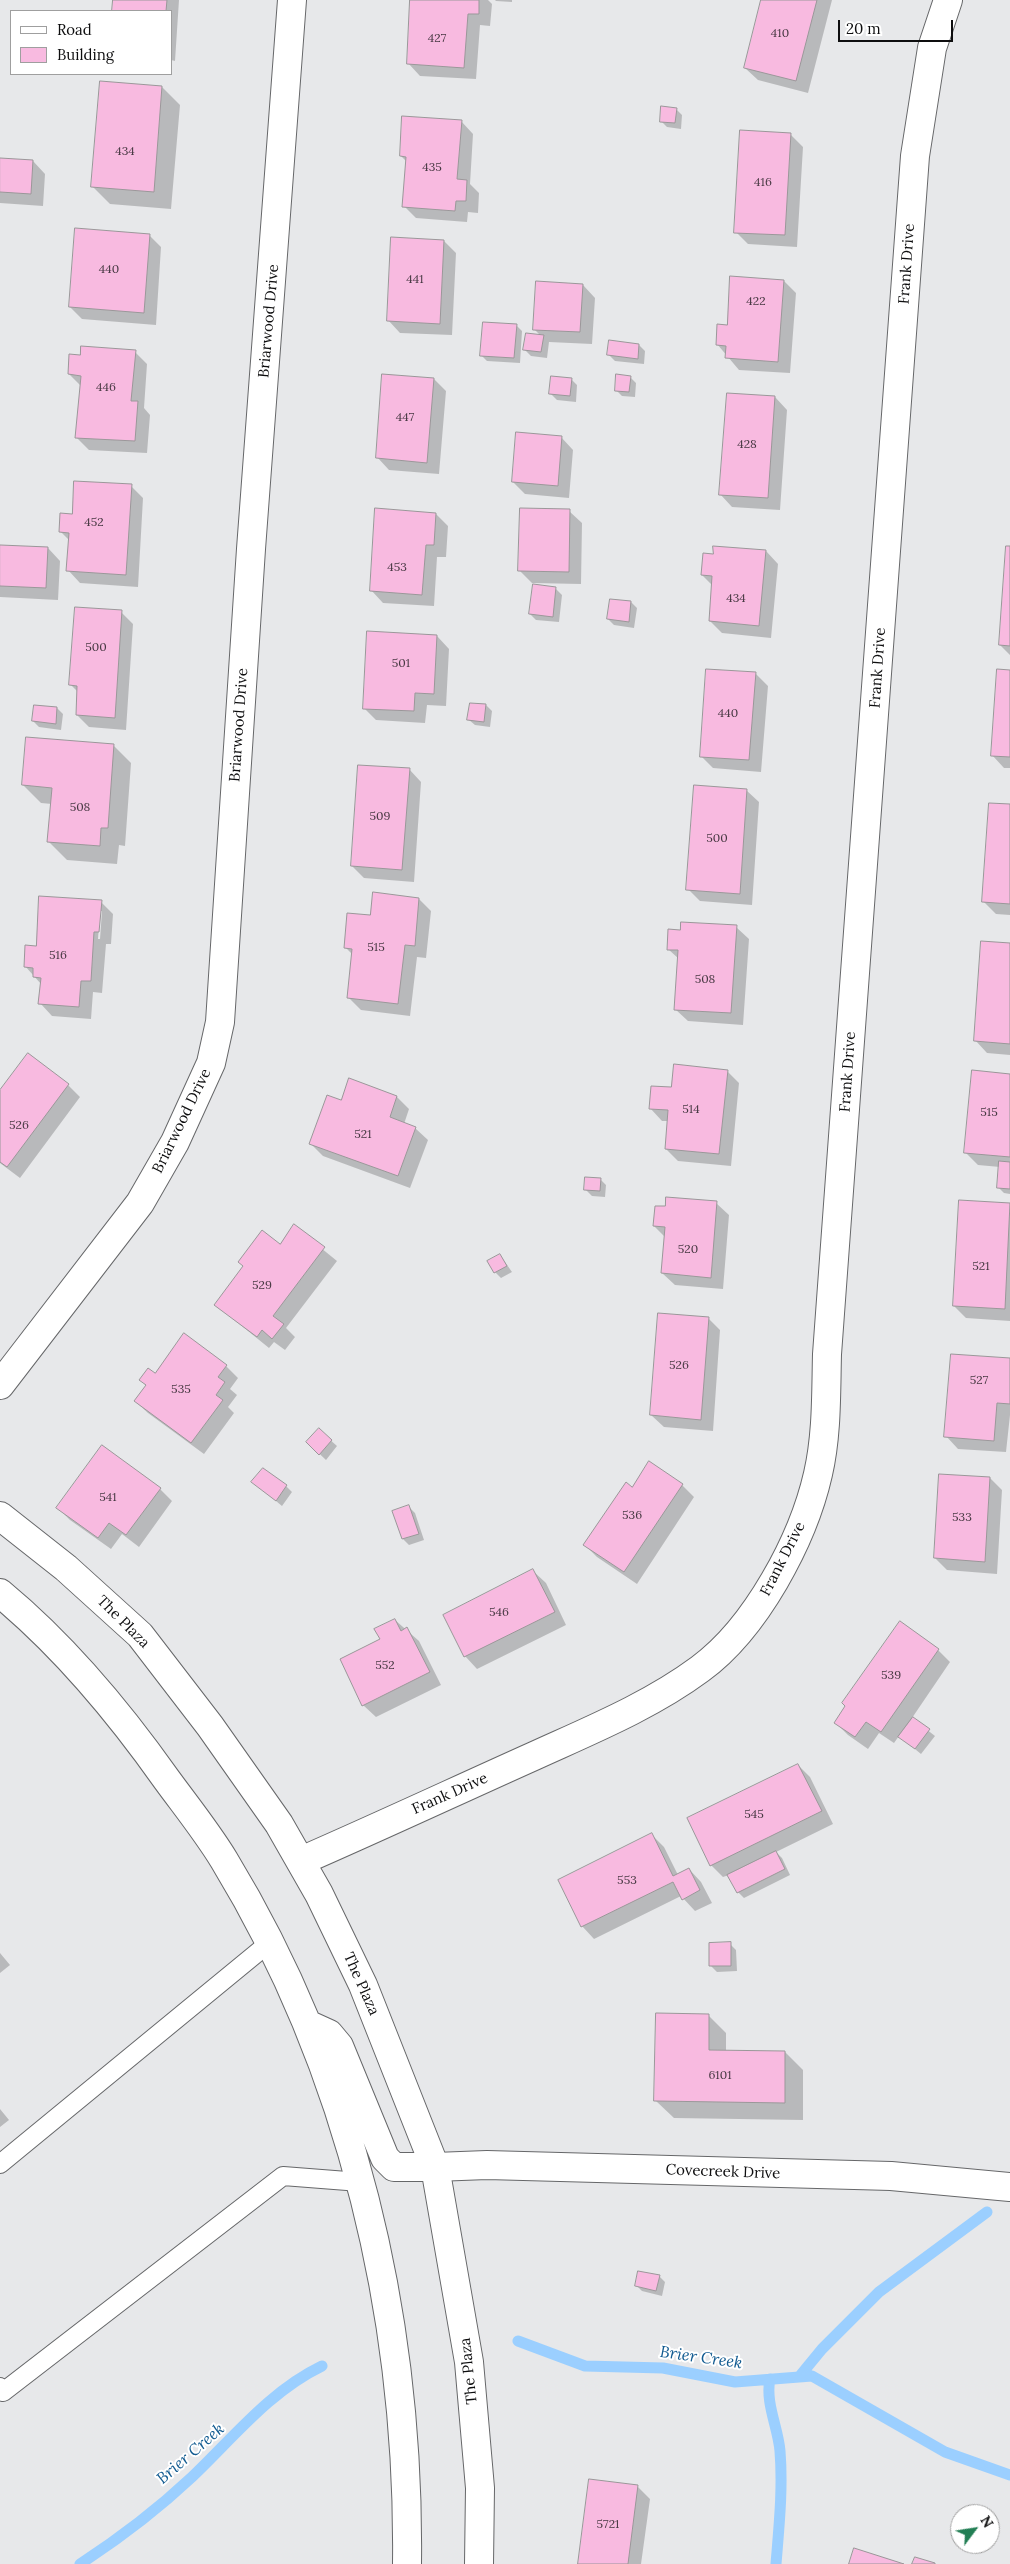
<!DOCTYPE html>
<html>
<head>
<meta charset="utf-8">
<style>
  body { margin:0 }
  #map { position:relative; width:1010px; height:2564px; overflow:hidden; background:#e7e8ea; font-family:Lora,serif }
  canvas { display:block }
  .legend { position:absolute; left:10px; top:10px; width:162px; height:65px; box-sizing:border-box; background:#fff; border:1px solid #9f9f9f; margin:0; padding:6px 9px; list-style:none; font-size:15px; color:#0e0e0f }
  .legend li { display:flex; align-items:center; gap:10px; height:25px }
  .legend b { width:25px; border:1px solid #9f9f9f }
  .north { position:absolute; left:950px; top:2504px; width:50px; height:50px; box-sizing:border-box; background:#fff; border:1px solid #9f9f9f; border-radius:50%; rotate:59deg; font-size:14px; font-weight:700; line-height:20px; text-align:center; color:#0e0e0f }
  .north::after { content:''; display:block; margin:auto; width:18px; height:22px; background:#227e54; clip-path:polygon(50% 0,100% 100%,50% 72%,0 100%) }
  .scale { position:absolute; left:838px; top:20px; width:115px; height:22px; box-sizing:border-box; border:2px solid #0e0e0f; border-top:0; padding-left:6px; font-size:15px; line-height:18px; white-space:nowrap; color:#0e0e0f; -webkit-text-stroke:4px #fff; paint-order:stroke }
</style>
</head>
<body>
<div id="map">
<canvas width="1010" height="2564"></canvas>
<ul class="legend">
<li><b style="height:6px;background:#fff"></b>Road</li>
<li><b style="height:14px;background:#f8bae0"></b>Building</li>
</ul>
<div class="north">N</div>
<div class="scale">20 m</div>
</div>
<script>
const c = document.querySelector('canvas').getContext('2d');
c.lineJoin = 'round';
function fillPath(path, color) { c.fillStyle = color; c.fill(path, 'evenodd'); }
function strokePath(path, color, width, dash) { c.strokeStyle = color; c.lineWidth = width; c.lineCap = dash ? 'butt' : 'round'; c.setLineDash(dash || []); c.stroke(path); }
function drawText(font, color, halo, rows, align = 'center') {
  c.font = font + ' Lora,serif'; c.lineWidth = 4; c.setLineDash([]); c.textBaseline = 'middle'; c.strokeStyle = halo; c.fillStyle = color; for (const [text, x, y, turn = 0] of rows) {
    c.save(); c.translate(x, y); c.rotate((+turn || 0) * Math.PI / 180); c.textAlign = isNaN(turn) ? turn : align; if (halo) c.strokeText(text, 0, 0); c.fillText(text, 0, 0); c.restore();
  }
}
fillPath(new Path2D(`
  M114 0H179L175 61 171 60V11H114Z
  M412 0H488L492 4 490 26 480 25 476 79 420 76 408 63Z
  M495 0H512V2L496 1Z
  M762 0H832L808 93 758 80 745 68Z
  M162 87 180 105 171 209 110 204 92 186Z
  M676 109 682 115 681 129 667 127 661 121Z
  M461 121 473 134 470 184 479 193 478 213 468 212 467 222 416 218 404 206 407 162 401 156Z
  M791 135 803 147 797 247 748 244 736 232Z
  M0 159 33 161 45 174 43 206 0 203Z
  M149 235 161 247 156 325 82 319 70 307Z
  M444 241 456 253 452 335 400 333 388 320Z
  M784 281 796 293 790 373 739 370 717 344Z
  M583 285 595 298 592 344 549 342 547 358 531 356 525 350 541 336 534 329Z
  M516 325 522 331 520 363 487 361 481 355Z
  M639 345 645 351 644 364 615 361 609 355Z
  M135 352 147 364 144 408 150 415 147 453 89 450 77 438 81 386 69 374 81 356Z
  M630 377 636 383 635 397 622 396 616 390Z
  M434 379 446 391 439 474 389 470 377 457Z
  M571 379 577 385 576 402 557 400 551 394Z
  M775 397 787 410 780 510 732 507 720 494Z
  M561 437 573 450 569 498 525 494 513 482Z
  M131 486 143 498 138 587 80 583 68 570 70 541 60 531 73 515Z
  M569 511 582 523 581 584 532 583 520 571Z
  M436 514 448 526 446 557H437L434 606 383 603 371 590Z
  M0 546 48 548 60 561 58 600 0 597Z
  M1010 547V655L1000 645Z
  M766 551 778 564 771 638 722 633 710 621 713 586 702 575Z
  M556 589 562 595 559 622 536 620 530 614Z
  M631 602 637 608 634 628 614 625 608 619Z
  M121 612 133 624 126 730 89 727 77 715 78 692 71 685Z
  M437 636 449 649 446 706 427 705 425 723 376 720 364 708Z
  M1010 671V768H1004L992 755Z
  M755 673 768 686 761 772 713 768 701 756Z
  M486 705 492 711 490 727 475 725 469 720Z
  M57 708 63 714 61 730 39 727 33 721Z
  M113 745 131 763 125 846 119 845 117 864 67 860 49 842 52 804 41 803 23 785Z
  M409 769 421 782 414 882 364 878 352 866Z
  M746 790 759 802 752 905 700 901 688 889Z
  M1010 806V915L996 914 984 902Z
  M419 899 431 911 426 958 417 957 410 1016 361 1010 349 998 353 955 345 947 372 917Z
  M101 902 113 914 111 944H106L102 993 93 992 91 1019 52 1016 40 1003 41 984 25 966 37 947ZM100 911H102L100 939H98Z
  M736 927 749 939 743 1025 688 1021 675 1009 679 959 668 949 681 931Z
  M1010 944V1055L987 1053 975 1040Z
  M727 1071 739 1083 731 1166 678 1161 666 1149 669 1121H662L650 1108 672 1089Z
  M1010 1075V1194L1004 1193 998 1187 1000 1167 978 1165 965 1152Z
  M349 1079 397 1097 409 1109 404 1124 415 1128 428 1140 410 1188 323 1156 311 1144 341 1102Z
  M68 1085 80 1097 20 1178 0 1163V1092Z
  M600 1179 606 1185 605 1197 592 1196 586 1190Z
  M960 1201 1010 1204V1321L966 1318 954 1306Z
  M716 1203 729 1215 723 1289 675 1285 662 1273 665 1237 654 1226Z
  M294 1226 337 1261 286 1328 295 1337 285 1350 274 1342 269 1348 216 1305 280 1245Z
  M500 1255 512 1272 501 1278 495 1272Z
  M708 1318 720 1330 713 1431 664 1427 651 1415Z
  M1010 1359V1415L1006 1452 958 1449 946 1436Z
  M226 1366 238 1378 230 1389 237 1395 228 1407 234 1413 204 1454 148 1413 135 1401 146 1386 141 1380 156 1375Z
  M319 1430 337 1446 326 1460 307 1442Z
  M990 1478 1002 1490 997 1574 947 1570 935 1558Z
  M253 1482 286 1486 292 1492 282 1506Z
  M682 1485 694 1497 637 1584 597 1557 585 1545 633 1488Z
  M160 1489 172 1501 139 1547 122 1534 111 1549 70 1520 58 1508Z
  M409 1507 415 1513 424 1540 409 1545 403 1539Z
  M533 1571 546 1583 566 1625 477 1669 465 1656Z
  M395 1620 419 1641 441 1685 376 1717 363 1705 382 1640Z
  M938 1650 950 1662 912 1718 935 1736 921 1754 899 1736 894 1743 879 1733 868 1749 848 1735 835 1722Z
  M798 1765 810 1777 833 1824 776 1852 782 1858 790 1875 744 1898 738 1892 729 1875 723 1877 711 1865Z
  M652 1835 664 1847 678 1875 689 1869 701 1882 712 1903 695 1911 681 1896 594 1939 582 1926Z
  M730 1944 736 1950 737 1971 717 1972 711 1966Z
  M0 1953 10 1965 0 1973Z
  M708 2015 726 2033V2051L785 2052 803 2070V2120L674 2118 656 2101Z
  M0 2109 9 2120 0 2127Z
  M659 2276 665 2282 662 2296 642 2291 636 2285Z
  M637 2486 650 2499 641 2564H580Z`), '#0003');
strokePath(new Path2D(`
  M518 2341 585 2366 663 2368 735 2382 812 2376 945 2452 1010 2475
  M799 2377 822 2349 879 2292 987 2212
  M770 2379C765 2403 778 2427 780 2451 783 2489 779 2526 776 2564
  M80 2564C117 2540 160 2507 192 2477 233 2438 270 2391 322 2366`), '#9bcfff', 11);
const building = new Path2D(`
  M113 0H167L166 11H112Z
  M410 0H479V14H468L464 68 407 64Z
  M761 0H817L796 81 744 68Z
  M100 81 162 86 154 192 91 187Z
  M661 106 677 108 675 123 660 122Z
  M402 116 462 120 457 179 467 180 466 201H456L455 211 402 207 406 157 400 156Z
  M740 130 791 133 785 235 734 233Z
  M0 158 33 160 31 194 0 192Z
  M75 228 150 234 144 313 69 307Z
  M391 237 444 240 440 324 387 321Z
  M730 276 784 280 778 362 725 358 726 346 716 345 717 324 727 325Z
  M536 281 583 284 580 332 533 330Z
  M483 322 517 324 514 358 480 356Z
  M526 333 544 335 541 352 523 350Z
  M609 340 639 344 638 359 607 355Z
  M81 346 136 350 131 401H138L135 441 75 438 81 376 68 374 69 354 80 355Z
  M382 374 434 378 427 463 376 458Z
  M616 374 631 376 629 392 615 391Z
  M551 376 572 378 570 396 549 394Z
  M727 393 775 396 768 498 719 495Z
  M516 432 562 436 558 486 512 482Z
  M74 481 132 484 126 575 66 571 69 533 59 532 60 513 72 514Z
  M375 508 436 513 434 545H426L422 595 370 591Z
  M520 508 570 509 569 572 518 571Z
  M0 545 48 547 46 588 0 586Z
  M713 546 766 550 759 626 709 621 712 576 701 575 703 553 713 554Z
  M1006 546H1010V646L999 645Z
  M533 584 556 587 553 617 529 614Z
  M610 599 631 601 629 622 607 619Z
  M75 607 122 610 115 718 76 715 77 686 69 685Z
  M367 631 437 635 434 694 415 693 414 711 363 709Z
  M706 669 756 672 749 760 700 757Z
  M997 669 1010 670V757L991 756Z
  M470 703 486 704 484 722 467 720Z
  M34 705 57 707 56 724 32 721Z
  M26 737 114 744 108 828H101L100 846 47 842 52 788 22 785Z
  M358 765 410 768 402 870 351 866Z
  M694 785 747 789 740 894 686 890Z
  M989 803 1010 804V904L982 902Z
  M373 892 419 898 415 946 405 945 398 1004 347 998 352 949 344 948 347 913 370 915Z
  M39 896 102 900 99 932H94L91 981H81L79 1007 38 1004 41 978 33 977V968L24 967 25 945 36 946Z
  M681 922 737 925 731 1013 674 1010 678 950H667L668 929 680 930Z
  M981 941 1010 943V1044L974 1041Z
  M28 1053 69 1084 7 1167 0 1162V1090Z
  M674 1064 728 1070 719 1154 665 1149 668 1110 649 1109 651 1086 671 1087Z
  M972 1070 1010 1074V1157L964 1153Z
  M349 1078 397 1096 390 1117 416 1127 398 1176 309 1144 327 1095 341 1100Z
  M999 1161 1010 1162V1189L997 1188Z
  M585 1177 601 1178 600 1191 584 1190Z
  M666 1197 717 1201 711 1278 661 1273 665 1227 653 1226 655 1206H665Z
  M959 1200 1010 1203 1005 1309 953 1306Z
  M294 1224 325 1247 273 1316 284 1324 272 1339 262 1330 257 1337 214 1305 243 1266 238 1262 262 1230 280 1244Z
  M500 1254 507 1266 494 1273 487 1261Z
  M658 1313 709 1317 701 1420 650 1415Z
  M184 1333 227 1365 218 1377 225 1382 216 1395 223 1400 191 1443 134 1401 146 1385 139 1380 148 1368 155 1373Z
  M951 1354 1010 1358V1404L997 1403 994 1441 944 1437Z
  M319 1428 332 1440 319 1455 306 1442Z
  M102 1445 161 1488 126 1535 109 1523 98 1538 56 1508Z
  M649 1461 683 1484 624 1572 583 1545 626 1482 632 1487Z
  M263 1468 287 1485 276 1501 251 1482Z
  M939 1474 990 1477 985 1562 934 1558Z
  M409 1505 419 1534 402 1539 392 1511Z
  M533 1569 555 1612 464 1657 443 1615Z
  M395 1619 401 1631 407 1627 430 1672 362 1706 340 1659 380 1639 374 1629Z
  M900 1621 939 1649 881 1732 866 1722 855 1737 834 1723 845 1706 842 1703Z
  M913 1717 930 1729 915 1749 898 1737Z
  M798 1764 822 1811 710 1866 687 1818Z
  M652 1833 673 1876 689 1868 700 1890 682 1900 673 1882 581 1927 558 1880Z
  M776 1851 785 1869 737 1893 727 1875Z
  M731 1942V1966H709V1943Z
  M656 2013 709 2014V2050L785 2051V2103L654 2101Z
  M638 2271 660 2275 656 2291 635 2286Z
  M589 2479 638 2485 628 2564H578Z
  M854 2548 904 2564H849Z
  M915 2557 935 2563V2564H912Z`);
fillPath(building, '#f8bae0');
strokePath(building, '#9a9799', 1);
const service = new Path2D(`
  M0 2164 269 1943
  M0 2387 3 2392 283 2176 360 2182`);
const minor = new Path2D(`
  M0 1385 140 1203 175 1142 211 1063 220 1022 251 549 292 0
  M301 1861C379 1827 456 1791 534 1756 591 1730 650 1706 700 1669 756 1628 803 1540 818 1474 827 1435 826 1394 827 1354L915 156 932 48 948 0
  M435 2167 487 2165 891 2176 1010 2187`);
const secondary = new Path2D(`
  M0 1516 66 1568 140 1635 210 1726 279 1824 319 1894 363 1985 435 2167 469 2362 480 2488 479 2564
  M0 1593C64 1646 119 1712 167 1780 186 1806 207 1832 224 1860 352 2070 410 2319 407 2564
  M307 2024 329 2034 339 2046 385 2158 394 2167H435`);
strokePath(service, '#666769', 20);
strokePath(minor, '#666769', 30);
strokePath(secondary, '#666769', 30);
strokePath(service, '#fff', 18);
strokePath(minor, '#fff', 28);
strokePath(secondary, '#fff', 28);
drawText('12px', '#483943', null, [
  ["410",780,34],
  ["427",437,39],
  ["434",125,152],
  ["435",432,168],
  ["416",763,183],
  ["440",109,270],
  ["441",415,280],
  ["422",756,302],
  ["446",106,388],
  ["447",405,418],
  ["428",747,445],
  ["452",94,523],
  ["453",397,568],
  ["434",736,599],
  ["500",96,648],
  ["501",401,664],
  ["440",728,714],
  ["508",80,808],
  ["509",380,817],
  ["500",717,839],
  ["515",376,948],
  ["516",58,956],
  ["508",705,980],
  ["514",691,1110],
  ["515",989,1113],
  ["526",19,1126],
  ["521",363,1135],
  ["520",688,1250],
  ["521",981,1267],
  ["529",262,1286],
  ["526",679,1366],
  ["527",979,1381],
  ["535",181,1390],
  ["541",108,1498],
  ["536",632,1516],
  ["533",962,1518],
  ["546",499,1613],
  ["552",385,1666],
  ["539",891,1676],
  ["545",754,1815],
  ["553",627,1881],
  ["6101",720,2076],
  ["5721",608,2525]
]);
drawText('15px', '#0e0e0f', '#fff', [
  ["Frank Drive",907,264,-86],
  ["Briarwood Drive",269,321,-85],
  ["Frank Drive",878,668,-86],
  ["Briarwood Drive",239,725,-86],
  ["Frank Drive",848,1072,-86],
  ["Briarwood Drive",182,1121,-64],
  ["Frank Drive",783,1559,-63],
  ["The Plaza",123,1622,45],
  ["Frank Drive",450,1794,-24],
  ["The Plaza",361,1984,66],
  ["Covecreek Drive",723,2172,2],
  ["The Plaza",469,2371,-96]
]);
drawText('italic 16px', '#125b91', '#fff', [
  ["Brier Creek",701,2358,8],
  ["Brier Creek",191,2454,-41]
]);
</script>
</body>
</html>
